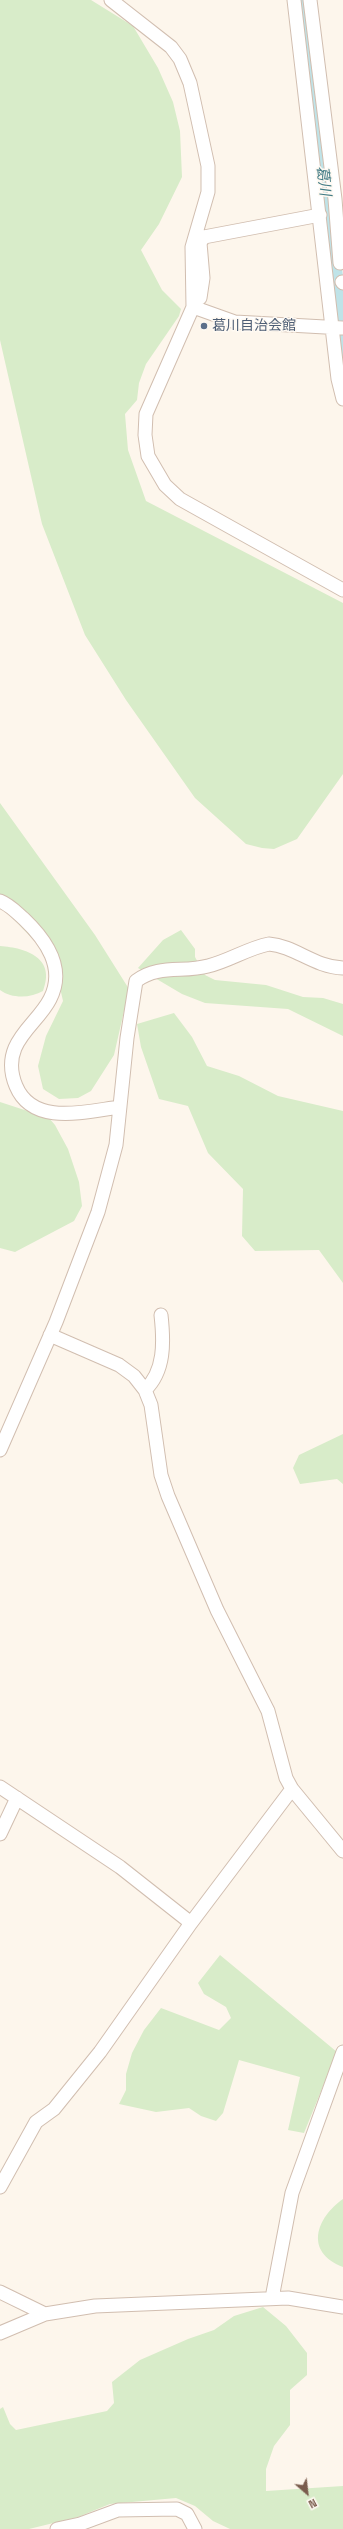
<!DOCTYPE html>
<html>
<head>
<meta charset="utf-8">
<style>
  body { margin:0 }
  #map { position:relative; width:343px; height:2529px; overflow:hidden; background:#fdf6ec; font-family:"Space Grotesk",sans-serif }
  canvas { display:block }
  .north { position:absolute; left:287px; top:2473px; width:40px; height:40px; -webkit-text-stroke:3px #fffaf3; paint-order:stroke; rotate:152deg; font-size:11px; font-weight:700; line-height:16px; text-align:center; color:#7a5c4d }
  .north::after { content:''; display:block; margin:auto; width:14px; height:18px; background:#7a5c4d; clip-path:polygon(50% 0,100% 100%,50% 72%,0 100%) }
</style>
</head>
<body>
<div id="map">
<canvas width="343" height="2529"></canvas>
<div class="north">N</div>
</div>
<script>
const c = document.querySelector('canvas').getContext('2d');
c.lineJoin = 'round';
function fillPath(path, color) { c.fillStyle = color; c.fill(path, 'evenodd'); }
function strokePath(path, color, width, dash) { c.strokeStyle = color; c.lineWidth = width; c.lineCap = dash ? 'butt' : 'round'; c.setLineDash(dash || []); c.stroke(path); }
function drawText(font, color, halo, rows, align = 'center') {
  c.font = font + ' "Space Grotesk","Noto Sans JP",sans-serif'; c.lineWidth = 3; c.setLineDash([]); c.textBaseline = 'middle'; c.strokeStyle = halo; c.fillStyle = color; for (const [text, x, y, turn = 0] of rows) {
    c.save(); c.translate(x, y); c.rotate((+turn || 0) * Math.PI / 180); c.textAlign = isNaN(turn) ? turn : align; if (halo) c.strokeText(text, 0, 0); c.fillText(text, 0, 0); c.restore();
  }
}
fillPath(new Path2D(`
  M0 0H91L133 26 158 68 173 102 180 131 182 177 159 224 141 250 162 290 181 309 179 316 146 364 139 383 137 400 125 414 128 450 146 501 343 603V774L297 839 274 849 262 848 246 844 195 798 126 700 85 635 42 524 0 340Z
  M0 803 95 935 129 989 114 1055 91 1091 78 1098 59 1099 43 1089 38 1066 46 1036 63 1001 54 961 0 905Z
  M181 930 195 949V957L205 975 215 980 266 985 303 997 323 998 343 1004V1036L288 1009 205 1003 182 994 138 968 163 940Z
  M0 946C27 948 56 958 43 991 31 998 12 999 0 990Z
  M174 1013 192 1037 207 1066 239 1076 278 1096 343 1111V1283L319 1250 255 1251 242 1236 243 1189 208 1153 188 1106 159 1099 141 1047 137 1024Z
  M0 1102 49 1118 55 1125 68 1149 79 1182 82 1206 74 1221 15 1252 0 1248Z
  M343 1434V1484L337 1479 300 1484 293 1468 299 1455Z
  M220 1955 337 2052 304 2133 288 2130 300 2077 239 2060 223 2113 216 2121 201 2116 189 2108 156 2112 119 2104 126 2090V2074L132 2053 144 2030 161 2008 219 2030 231 2018 226 2007 204 1994 198 1983Z
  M343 2199V2267C304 2252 316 2218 343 2199Z
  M263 2307 286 2326 307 2353V2375L290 2390V2425L274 2446 266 2469V2491L343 2486V2529H230L213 2521 195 2506 176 2498 110 2504 78 2517 29 2529H0V2409L3 2407 10 2424 16 2430 107 2411 114 2403 112 2382 140 2360 188 2339 214 2330 234 2316Z`), '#d8ecc9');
strokePath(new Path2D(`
  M301 0 336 285 339 346 343 363`), '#bfe3e8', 16);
const minor = new Path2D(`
  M111 0 171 47 180 59 190 83 208 166V192L192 247 193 307 146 414 145 435 148 456 165 485 180 499 343 590
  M294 0 338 379 343 399
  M310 0 335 199 340 263
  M342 282 343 283
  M200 298 203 278 200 243 204 237 320 215
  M193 307 235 322 343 328
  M0 901C10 905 16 912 24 919 46 940 66 968 50 999 41 1017 23 1029 15 1048 10 1060 11 1074 16 1086 33 1127 87 1111 120 1107
  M50 1335 119 1365 134 1376 145 1390 151 1405 161 1475 168 1496 217 1610 268 1711 286 1778 292 1789 343 1851
  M145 1390C165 1371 164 1342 161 1315
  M0 1450 56 1322 98 1212 116 1145 127 1038 136 981C159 964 183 973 208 966 229 961 248 948 269 944 295 946 314 967 343 968
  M0 1787 120 1867 191 1923
  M0 1834 17 1798
  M0 2187 36 2122 54 2109 100 2052 191 1923 292 1789
  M0 2292 45 2314
  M272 2298 292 2193 343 2052
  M0 2333 45 2314 95 2306 288 2298 343 2307
  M57 2529 80 2524 118 2510 177 2509 187 2514 195 2529`);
strokePath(minor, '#d1beb0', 15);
strokePath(minor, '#fff', 13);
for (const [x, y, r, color] of [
  [204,326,4,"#5c6f8a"]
]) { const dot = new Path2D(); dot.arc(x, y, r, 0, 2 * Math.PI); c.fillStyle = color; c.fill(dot); strokePath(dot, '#fffaf3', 1.5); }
drawText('14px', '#4e5e75', '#fffaf3', [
  ["葛川自治会館",212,326]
], 'left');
drawText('italic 15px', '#437c86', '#fffaf3', [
  ["葛川",323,181,83]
]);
</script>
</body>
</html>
